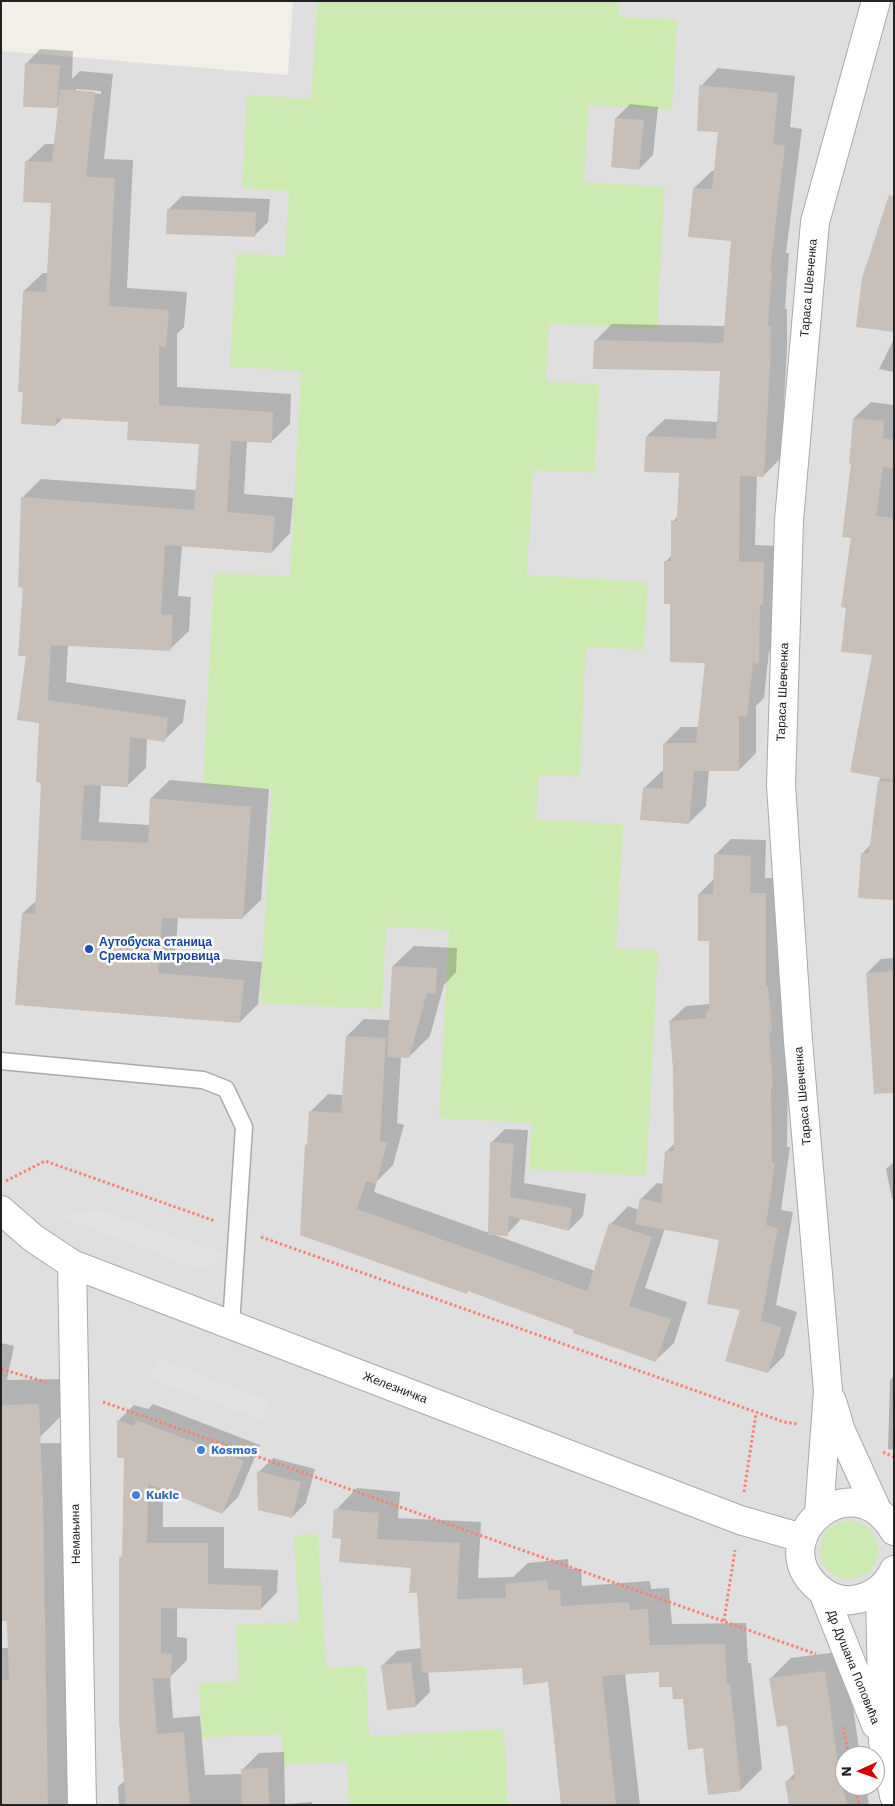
<!DOCTYPE html>
<html>
<head>
<meta charset="utf-8">
<style>
  body { margin:0 }
  #map { position:relative; width:895px; height:1806px; overflow:hidden; background:#f2efe9; font-family:"Work Sans",sans-serif }
  canvas { display:block }
  .frame { position:absolute; inset:0; border:2px solid #222; pointer-events:none }
  .north { position:absolute; left:835px; top:1746px; width:50px; height:50px; box-sizing:border-box; background:#fff; border:1px solid #a7a7a7; border-radius:50%; rotate:268deg; font-size:14px; font-weight:700; line-height:20px; text-align:center; color:#222 }
  .north::after { content:''; display:block; margin:auto; width:18px; height:22px; background:#d40000; clip-path:polygon(50% 0,100% 100%,50% 72%,0 100%) }
</style>
</head>
<body>
<div id="map">
<canvas width="895" height="1806"></canvas>
<div class="frame"></div>
<div class="north">N</div>
</div>
<script>
const c = document.querySelector('canvas').getContext('2d');
c.lineJoin = 'round';
function fillPath(path, color) { c.fillStyle = color; c.fill(path, 'evenodd'); }
function strokePath(path, color, width, dash) { c.strokeStyle = color; c.lineWidth = width; c.lineCap = dash ? 'butt' : 'round'; c.setLineDash(dash || []); c.stroke(path); }
function drawText(font, color, halo, rows, align = 'center') {
  c.font = font + ' "Work Sans",sans-serif'; c.lineWidth = 5; c.setLineDash([]); c.textBaseline = 'middle'; c.strokeStyle = halo; c.fillStyle = color; for (const [text, x, y, turn = 0] of rows) {
    c.save(); c.translate(x, y); c.rotate((+turn || 0) * Math.PI / 180); c.textAlign = isNaN(turn) ? turn : align; if (halo) c.strokeText(text, 0, 0); c.fillText(text, 0, 0); c.restore();
  }
}
fillPath(new Path2D(`
  M293 1H894V1805H1V51L288 75ZM845 1756H875V1786H845Z`), '#e0dfdf');
fillPath(new Path2D(`
  M317 1H619L618 17 677 20 672 110 588 105 584 182 665 187 657 329 549 324 546 381 599 384 595 473 533 470 527 575 648 582 644 650 586 647 580 777 539 775 536 819 623 824 616 948 658 951 646 1176 529 1169 532 1123 439 1118 449 930 386 927 382 1009 260 1003 272 789 203 785 214 573 290 576 301 371 230 367 236 253 285 256 289 191 242 188 247 95 311 99Z
  M820 1550a29 29 0 1 1 58 0a29 29 0 1 1-58 0Z
  M318 1534 326 1668 366 1666 369 1736 504 1729 508 1805H349L347 1762 283 1765 281 1734 202 1738 199 1683 239 1681 236 1625 299 1622 294 1535Z`), '#cdebb0');
fillPath(new Path2D(`
  M93 1208 226 1255 201 1270 63 1218Z
  M158 1358 269 1401 262 1420 151 1379Z`), '#e2e2e2');
fillPath(new Path2D(`
  M40 49 73 51 72 79 80 71 113 74 104 159 133 160 127 288 187 292 184 327 177 334V387L291 394 290 424 271 442 247 441 244 494 293 498 290 533 272 552 182 545 178 596 191 597 189 631 170 649 68 645 66 682 186 700 183 722 164 740 147 738 146 768 127 786 101 785 99 822 150 825 151 798 170 780 269 789 261 900 242 918 178 917 175 955 262 962 258 1004 240 1022 23 913 37 900 43 781 40 722 28 655 23 497 41 479 197 490 200 443 130 421 64 417 56 425 24 291 43 273H49L52 202 26 162 45 144H55L60 104 57 107 26 64ZM76 89 101 91V94L76 92Z
  M718 68 795 76 790 127 802 129 786 253H789L785 309H787V348L781 458 763 476 757 475 755 545 780 546 775 645 769 651 764 698 756 706V753L739 770H709L706 806 689 823 644 788 662 771H664V744L681 727H699L707 661 672 603 665 562 672 555 673 521 679 515 681 472 647 436 665 419 718 422 722 370 595 341 612 324 725 326 732 240 694 188 712 171H715L719 131 701 86Z
  M630 104 658 107 653 155 639 169 616 118Z
  M182 196 270 199 268 222 254 236 168 210Z
  M894 339V372L879 369Z
  M871 402 894 405V899L862 854 871 844 880 776 874 654 853 537 852 463 854 418Z
  M731 839 766 840 765 878H781L788 1071 787 1147H790L781 1210 793 1212 776 1305 797 1312 784 1356 768 1372 742 1309 720 1239 665 1228 645 1288 687 1302 674 1343 656 1360 469 1290 466 1293 302 1235 306 1145 309 1143 310 1112 328 1094 343 1095 347 1036 364 1019 390 1020 393 966 414 946 457 948 456 972 444 985 430 1036 409 1057H401L397 1123 404 1125 393 1165 377 1181 374 1192 489 1233 491 1143 505 1129 528 1130 524 1183 586 1194 583 1216 569 1230 522 1218 507 1234H492L595 1271 611 1224 628 1206 639 1210 641 1199 657 1183 664 1184 667 1151 675 1143 674 1069 670 1021 686 1006 710 1004V939L699 894 715 878V855Z
  M894 958V1087L867 973 881 959Z
  M894 1162V1198L892 1199 886 1169Z
  M1 1343 14 1346 7 1380 65 1379 66 1411 40 1437 1 1427Z
  M894 1376V1450L888 1449 890 1380Z
  M153 1404 260 1445 238 1497 222 1513 163 1489V1527H224V1568L278 1570 277 1592 261 1609 177 1607V1637L187 1638V1660L170 1677 173 1718 200 1716 205 1775 243 1774V1769L259 1753 284 1752 285 1804 312 1802V1805H119L118 1787 125 1780 121 1557 123 1555 125 1457 118 1421 134 1405 148 1409Z
  M63 1443 69 1805H1V1648H9L1 1550V1444Z
  M273 1458 315 1469 306 1503 292 1517 259 1472Z
  M357 1488 400 1492 398 1518 481 1522 478 1578 513 1577 528 1563 568 1559 569 1569H581L582 1586 650 1581 651 1589 669 1588 672 1624 746 1623 748 1663H751L762 1769 741 1790 704 1747 684 1698 660 1671 625 1673 640 1805H563L550 1681 523 1667 428 1671 430 1692 416 1706 388 1709 383 1665 397 1651 422 1648 419 1592 412 1567 343 1538 336 1510Z
  M845 1651 860 1756H845V1786H866L869 1805H791L787 1781 795 1773 788 1724 770 1679 791 1658Z`), '#0003');
fillPath(new Path2D(`
  M25 63 60 65 57 108 23 107Z
  M699 85 778 93 773 144 785 146 770 270H772L768 326H771L770 366 764 477 740 476 739 562H764L763 605H760L759 664 753 663 747 717 739 716V771H694L689 824 640 820 643 787 663 789V743H696L705 663 670 662V604H664V561H671V521H677L679 473 644 472 646 436 716 439 720 371 593 369 594 340 723 343 731 241 688 237 693 188 712 189 718 132 697 131Z
  M60 89 95 92 86 177 115 178 109 306 169 310 166 347 159 346V405L273 412 272 443 231 441 227 512 275 516 272 553 165 545 161 614 173 615 171 651 51 645 48 700 168 718 165 742 130 737 128 787 84 785 81 840 148 843 150 798 251 807 243 919 162 918 158 973 244 980 240 1023 15 1005 22 913 35 914 41 783 36 782 39 723 17 720 26 656H18L23 588 18 587 21 497 194 510 199 444 127 440 128 422 57 418 56 426 21 424 23 392H18L23 291 46 292 51 203 23 202 25 161 52 162Z
  M615 118 644 120 639 170 611 167Z
  M889 195 894 196V332L856 327 862 278Z
  M167 209 256 212 255 237 166 234Z
  M853 418 884 421 883 438 894 440V468L883 467 876 516 894 518V780L850 772 872 655 841 652 846 608 841 607 851 538 842 537 851 464H849Z
  M878 781 894 782V900L858 898 861 853H869Z
  M714 854 751 856 750 893H766V986H768L772 1031H769L773 1088H771L772 1163H775L766 1225 778 1228 761 1321 782 1327 768 1373 725 1361 740 1310 707 1304 719 1240 635 1224 640 1198 661 1203 665 1151H674L673 1069 669 1021 706 1018V1011H709V941H698V894H713Z
  M392 966 437 968 436 994 427 993 409 1058 387 1057Z
  M894 971V1093L874 1094 866 973Z
  M346 1036 386 1038 380 1141 387 1143 376 1184 366 1181 357 1209 587 1291 609 1223 652 1237 629 1306 671 1319 656 1362 573 1333 574 1330 468 1291 467 1294 300 1235 305 1145H307L309 1111 341 1113Z
  M490 1142 514 1144 510 1197 572 1208 569 1231 509 1216 508 1236 488 1235Z
  M39 1404 43 1499 48 1805H1V1680H9L7 1621H2L1 1405Z
  M117 1420 134 1426 136 1420 244 1461 222 1514 148 1484 147 1543H208V1584L262 1586 261 1610 161 1608V1653L172 1654 171 1678H153L157 1734 184 1732 190 1805H126L119 1721V1557H122L124 1458H117Z
  M257 1471 301 1482 292 1518 258 1510Z
  M334 1509 379 1513 377 1539 460 1543 457 1599 506 1598 505 1584 547 1580 548 1590H560L561 1606 629 1602 630 1610 648 1609 650 1645 725 1644 727 1684H730L741 1791 708 1795 703 1748 688 1750 683 1699H673L672 1687H659V1672L602 1676 616 1805H561L548 1682 523 1685 522 1668 422 1673 417 1593H409L411 1568 339 1562 341 1539 332 1538Z
  M411 1662 416 1707 387 1710 381 1665Z
  M825 1671 839 1772 847 1805H789L785 1781 795 1779 787 1725 777 1727 769 1678Z
  M268 1768 269 1805H242L241 1769Z`), '#c7bfb8');
const service = new Path2D(`
  M1 1061 203 1080 226 1089 244 1127 231 1325`);
const minor = new Path2D(`
  M72 1264 82 1805`);
const tertiary = new Path2D(`
  M1 1210 33 1238 72 1264 740 1520 802 1538
  M832 1401 841 1431 877 1510
  M819 1513 828 1391 798 1041 781 785 789 520 815 222 876 1
  M894 1531C853 1460 763 1538 817 1587 827 1596 840 1601 852 1600 871 1598 886 1587 894 1570
  M880 1590 883 1742 894 1796
  M823 1592 876 1725`);
strokePath(service, '#a9a9a9', 19);
strokePath(minor, '#a9a9a9', 30);
strokePath(tertiary, '#a9a9a9', 30);
strokePath(new Path2D(`
  M6 1181 45 1161 215 1221
  M261 1237 784 1422 797 1424
  M1 1369 46 1382
  M103 1402 816 1654
  M883 1452 894 1457
  M744 1492 756 1413
  M724 1621 735 1550
  M843 1727 849 1756
  M855 1786 859 1805`), '#fa8072', 3, [2.5, 2.5]);
strokePath(service, '#fff', 16);
strokePath(minor, '#fff', 28);
strokePath(tertiary, '#fff', 28);
for (const [x, y, r, color] of [
  [89,949,5,"#1a4fb4"],
  [201,1450,5,"#3f7fe0"],
  [136,1495,5,"#3f7fe0"]
]) { const dot = new Path2D(); dot.arc(x, y, r, 0, 2 * Math.PI); c.fillStyle = color; c.fill(dot); strokePath(dot, '#fff', 2); }
drawText('12px', '#222', '#fff', [
  ["Тараса Шевченка",809,288,-85],
  ["Тараса Шевченка",783,692,-88],
  ["Тараса Шевченка",803,1096,-95],
  ["Железничка",395,1388,21],
  ["Немањина",76,1534,-91],
  ["Др Душана Поповића",853,1667,68]
]);
drawText('bold 12px', '#164399', '#fff', [
  ["Аутобуска станица",99,942],
  ["Сремска Митровица",99,956]
], 'left');
drawText('bold 12px', '#366cbe', '#fff', [
  ["Kosmos",211,1450],
  ["Kukic",146,1495]
], 'left');
</script>
</body>
</html>
